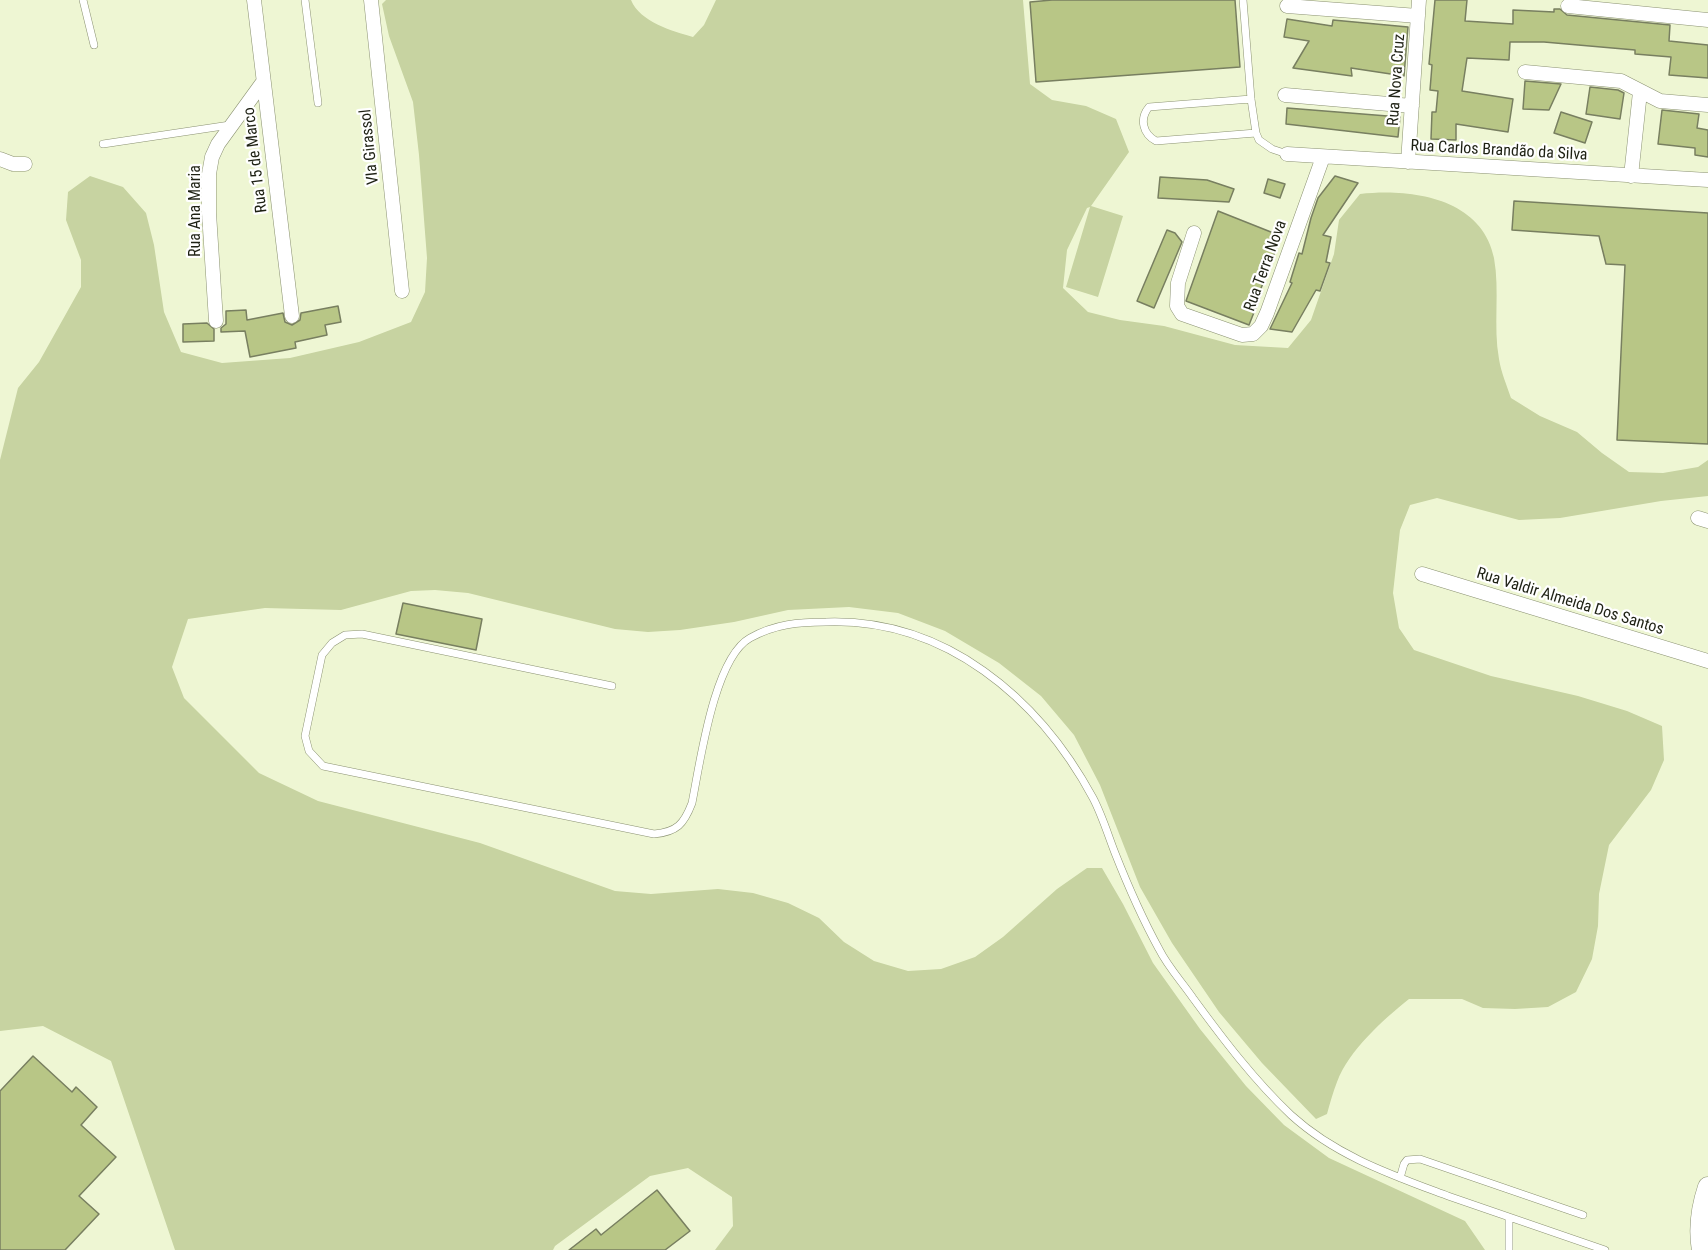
<!DOCTYPE html>
<html>
<head>
<meta charset="utf-8">
<style>
  body { margin:0 }
  canvas { display:block; background:#eef6d3 }
</style>
</head>
<body>
<canvas width="1708" height="1250"></canvas>
<script>
const c = document.querySelector('canvas').getContext('2d');
c.lineJoin = 'round';
function fillPath(path, color) { c.fillStyle = color; c.fill(path, 'evenodd'); }
function strokePath(path, color, width, dash) { c.strokeStyle = color; c.lineWidth = width; c.lineCap = dash ? 'butt' : 'round'; c.setLineDash(dash || []); c.stroke(path); }
function drawText(font, color, halo, rows, align = 'center') {
  c.font = font + ' "Roboto Condensed",sans-serif'; c.lineWidth = 4.5; c.setLineDash([]); c.textBaseline = 'middle'; c.strokeStyle = halo; c.fillStyle = color; for (const [text, x, y, turn = 0] of rows) {
    c.save(); c.translate(x, y); c.rotate((+turn || 0) * Math.PI / 180); c.textAlign = isNaN(turn) ? turn : align; if (halo) c.strokeText(text, 0, 0); c.fillText(text, 0, 0); c.restore();
  }
}
fillPath(new Path2D(`
  M386 0H631C640 22 672 31 693 37L704 25 716 0H1023L1030 84 1052 100 1086 106 1116 119 1129 152 1091 206 1123 216 1098 297 1066 287 1090 207 1087 208 1067 250 1063 288 1088 312 1120 320 1164 326 1235 345 1288 348 1311 320 1334 254 1339 220 1360 194C1411 188 1482 198 1494 258 1500 291 1493 326 1499 359 1501 372 1507 386 1511 398L1540 416 1577 432 1602 453 1629 472 1663 473 1698 467 1708 460V496L1661 501 1560 518 1519 520 1437 498 1410 505 1400 530 1393 593 1399 628 1414 650 1491 676 1578 696 1627 711 1662 726 1664 760 1651 790 1609 845 1599 894 1598 926 1592 959 1576 992 1548 1007 1515 1009 1483 1008 1462 999H1409C1383 1020 1349 1050 1337 1082 1333 1092 1330 1103 1327 1114L1316 1119 1262 1063 1219 1012 1172 943 1140 887 1100 785 1074 735 1041 696 999 663 945 631 898 613 849 607 788 610 734 622 680 630 648 632 615 629 468 593 435 590 411 591 341 610 265 608 188 619 172 667 184 698 259 773 318 801 480 843 615 891 651 894 718 889 753 893 788 903 819 918 844 942 874 961 908 971 941 969 975 957 1003 937 1057 889 1087 868H1102L1123 904 1153 963 1200 1029 1246 1086 1284 1125 1329 1158 1465 1221 1485 1250H715L733 1226 732 1197 688 1168 650 1176 555 1246 553 1250H175L111 1061 43 1026 0 1031V460L18 388 39 362 81 287V260L66 220 68 192 90 176 123 187 146 213 154 245 164 312 181 352 222 363 290 358 359 342 411 322 425 292 427 258 419 155 413 102 389 36 382 4Z`), '#c7d3a1');
const building = new Path2D(`
  M1052 0H1235L1240 67 1036 82 1030 2Z
  M1435 0H1467L1465 21 1513 24V10L1554 12V9H1560L1567 15 1670 25 1669 41 1708 45V78L1669 75 1671 57 1635 54V50L1544 42H1510L1509 60 1467 58 1462 91 1513 99 1508 132 1456 124V140L1431 139 1432 112H1436L1438 91 1430 90 1432 65 1429 64Z
  M1287 19 1332 26 1333 20 1408 27 1404 76 1351 68 1352 76 1293 68 1309 41 1284 37Z
  M1525 81 1561 84 1549 110 1523 109Z
  M1590 87 1618 90 1624 93 1620 119 1586 114Z
  M1287 108 1400 117 1398 137 1286 124Z
  M1662 110 1699 114 1697 128 1708 130V157L1695 155V148L1658 144Z
  M1561 112 1592 122 1585 143 1554 133Z
  M1335 176 1358 183 1323 235 1331 237 1326 262 1330 263 1320 291 1316 290 1292 332 1270 329 1292 283 1290 282 1299 253 1302 254 1311 218 1318 198Z
  M1160 177 1207 180 1234 189 1229 202 1158 198Z
  M1268 179 1285 184 1280 198 1264 193Z
  M1514 201 1708 213V444L1617 440 1625 265 1606 264 1599 236 1512 230Z
  M1218 211 1281 236 1260 291 1262 292 1249 325 1186 301Z
  M1167 230 1175 233 1182 242 1154 308 1137 301Z
  M338 306 341 322 325 325 327 335 295 342 296 348 250 357 245 331 221 332V328L226 324V311L246 310 247 320 283 313 285 322 292 325 300 320 301 313Z
  M207 323 214 329V341L183 342V324Z
  M403 603 482 619 476 650 396 634Z
  M33 1056 72 1092 76 1087 97 1107 81 1125 116 1157 79 1196 99 1214 65 1250H0V1091Z
  M657 1190 690 1231 665 1250H569L596 1229 601 1235Z`);
fillPath(building, '#b8c686');
strokePath(building, '#787f60', 1.5);
const lane = new Path2D(`
  M83 0 94 45
  M305 0 318 103
  M1243 0 1251 99 1256 133 1259 140 1272 149 1287 154
  M1251 99 1149 107C1139 119 1143 134 1156 141L1256 133
  M103 144 230 125
  M612 686 362 634 345 635 332 643 322 655 305 736 309 751 323 766 654 834C677 832 684 824 692 803 700 763 714 658 750 638 775 624 799 622 826 622 945 618 1039 698 1093 798 1102 815 1108 835 1115 853 1128 886 1142 918 1159 949 1168 967 1182 982 1193 998 1223 1039 1254 1080 1291 1115 1336 1156 1392 1175 1448 1196 1500 1214 1553 1232 1605 1250
  M1400 1178 1404 1164 1407 1160 1420 1159 1583 1215
  M1509 1217V1250`);
const street = new Path2D(`
  M254 0 292 316
  M371 0 402 291
  M1287 6 1418 16
  M1568 6 1708 20
  M1525 72 1621 81 1660 101 1708 105
  M1285 95 1412 106
  M1287 154 1708 180
  M0 159 13 164H25
  M1408 162 1419 0
  M1631 176 1640 92
  M1194 233 1178 283 1177 306 1182 314 1242 335 1253 334 1261 326 1267 313 1323 157
  M216 321 209 213V174L212 157 218 144 263 82
  M1698 518 1708 521
  M1422 574 1708 661`);
const secondary = new Path2D(`
  M1702 1250C1698 1228 1701 1208 1708 1187`);
strokePath(lane, '#8b9272', 8);
strokePath(street, '#8b9272', 15);
strokePath(secondary, '#8b9272', 21);
strokePath(lane, '#fff', 7);
strokePath(street, '#fff', 14);
strokePath(secondary, '#fff', 20);
drawText('16px', '#1e2114', '#fff', [
  ["Rua Nova Cruz",1397,80,-86],
  ["VIa Girassol",370,147,-96],
  ["Rua Carlos Brandão da Silva",1499,151,3],
  ["Rua 15 de Marco",256,160,-97],
  ["Rua Ana Maria",196,211,-90],
  ["Rua Terra Nova",1266,266,-70],
  ["Rua Valdir Almeida Dos Santos",1570,602,17]
]);
</script>
</body>
</html>
